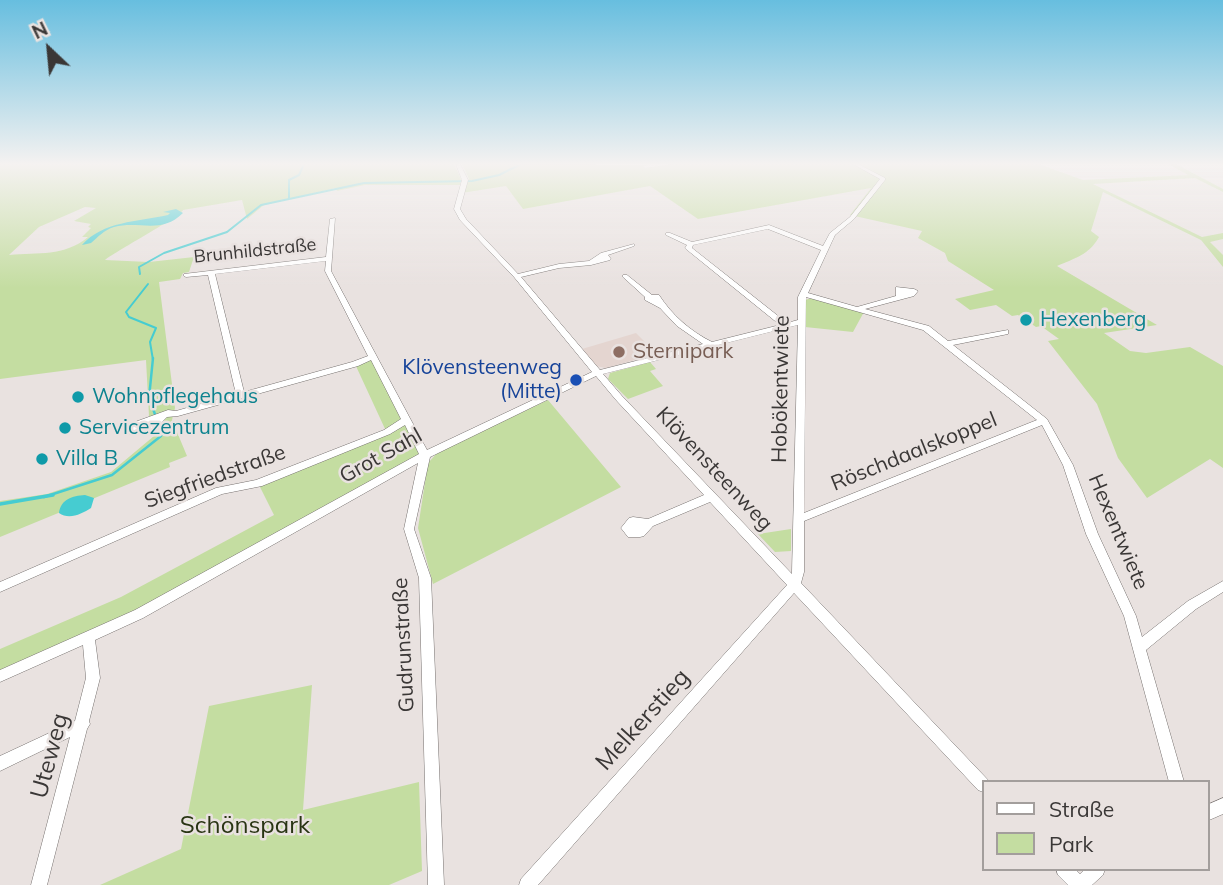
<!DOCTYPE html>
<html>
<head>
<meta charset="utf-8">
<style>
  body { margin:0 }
  #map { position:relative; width:1223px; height:885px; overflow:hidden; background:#e9e2e0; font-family:Mulish,sans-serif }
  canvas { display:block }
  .legend { position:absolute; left:982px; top:780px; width:228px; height:91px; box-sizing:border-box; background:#e9e2e0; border:2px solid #a39e9c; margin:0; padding:9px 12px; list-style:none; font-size:21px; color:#3a3736 }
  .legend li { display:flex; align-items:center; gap:14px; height:35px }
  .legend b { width:35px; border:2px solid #a39e9c }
  .north { position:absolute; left:14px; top:14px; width:70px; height:70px; -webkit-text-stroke:5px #e9e2e0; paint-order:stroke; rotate:334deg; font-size:19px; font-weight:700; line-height:28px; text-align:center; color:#3a3736 }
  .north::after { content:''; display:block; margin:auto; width:24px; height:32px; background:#3a3736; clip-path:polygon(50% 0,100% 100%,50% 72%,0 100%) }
</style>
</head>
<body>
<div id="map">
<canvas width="1223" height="885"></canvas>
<ul class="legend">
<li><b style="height:9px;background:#fff"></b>Straße</li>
<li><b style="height:19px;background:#c4dda1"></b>Park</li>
</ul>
<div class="north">N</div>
</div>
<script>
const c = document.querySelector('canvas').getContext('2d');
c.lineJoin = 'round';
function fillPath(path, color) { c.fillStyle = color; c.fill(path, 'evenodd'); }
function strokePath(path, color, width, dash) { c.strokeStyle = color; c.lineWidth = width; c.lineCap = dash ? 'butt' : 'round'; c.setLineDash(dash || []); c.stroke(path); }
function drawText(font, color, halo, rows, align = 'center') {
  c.font = font + ' Mulish,sans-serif'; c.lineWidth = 5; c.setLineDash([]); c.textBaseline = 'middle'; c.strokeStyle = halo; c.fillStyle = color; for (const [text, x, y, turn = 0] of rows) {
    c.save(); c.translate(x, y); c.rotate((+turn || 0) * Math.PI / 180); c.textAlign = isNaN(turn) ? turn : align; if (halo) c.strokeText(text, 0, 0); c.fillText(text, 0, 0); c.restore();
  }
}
fillPath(new Path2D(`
  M636 333 657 354 606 368 596 366 582 349Z`), '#e4d5d0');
fillPath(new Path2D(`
  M0 164H454L461 179 460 185H365L337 191 336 188 264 205 247 219 242 200 183 210C181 216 118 250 105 260L149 262 194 257 189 272 183 273 180 279 159 282 175 408 172 420 187 456 169 463 170 467 0 537V501L47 494 111 472 160 431 149 416 146 360 0 379ZM85 207 96 208 74 221 91 224 88 227 91 228 82 237H88C64 257 38 252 9 255L39 227Z
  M462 164 649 165 643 166 645 168 673 164H1039L1083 180 1188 175 1168 164H1176L1223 189V192L1195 178 1093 184 1202 237 1223 233V239L1210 242 1223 255V267L1201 240 1103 192 1091 231 1099 237C1089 255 1075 258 1057 266L1157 325 1104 333 1130 351 1146 353 1190 347 1223 366V468L1210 459 1147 498 1118 458 1097 404 1048 341 1059 339 1041 326 1036 327 1018 315 1012 316 996 305 970 310 955 299 994 290 948 261 945 253 918 238 922 231 850 215 871 188 698 219 650 186 523 209 506 186 462 193 469 179Z
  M812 298 865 310 853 332 805 327V300Z
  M372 357 425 455 139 613 0 675V649L121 597 274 515 258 483 386 431 355 364Z
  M650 362 656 369 650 371 663 386 628 399 608 379 610 373Z
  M548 400 621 487 433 584 418 528 428 463 439 451Z
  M791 529V551L775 552 758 534Z
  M312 685 303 810 419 782 422 871 389 885H100L181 849 209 706Z`), '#c4dda1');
fillPath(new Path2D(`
  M176 209 183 213C161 235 139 220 114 227 104 230 98 237 91 243L82 245C103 221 137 222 168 215L170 213 163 212Z
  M85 495 94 498 91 508C82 514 69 520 59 513 61 499 72 496 85 495Z`), '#46ccd1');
strokePath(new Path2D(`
  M289 198V180L299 175 304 164
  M140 274 139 267 164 253 227 232 261 205 364 183 472 181 499 175 521 164
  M148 284 126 312 129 317 156 328 150 342 153 360`), '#46ccd1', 2);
strokePath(new Path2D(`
  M153 358 149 398 156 417
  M44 497 112 475 161 436 164 430 160 422`), '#46ccd1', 2.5);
strokePath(new Path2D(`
  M0 504 53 495`), '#46ccd1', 3.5);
const minor = new Path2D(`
  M456 164H460L468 180 460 209 466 219 518 274 559 264 589 261 601 253 634 244V246L608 255 611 259 610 260 591 265 559 268 521 277 600 370 703 344 677 326 660 308 645 300V297L623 277V275H627L652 295H659C672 315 690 331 712 342L780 325 686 249 685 248 687 245 666 235V233H670L692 242 769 225 823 246 830 233 850 217 880 179 853 164H858L885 178V180L854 219 835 235 808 293 857 307 896 296V287L914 289 918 291 914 296 865 309 929 326 948 341 1008 330V334L953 345 1047 419 1073 465 1098 534 1136 616 1142 637 1188 601 1223 581V592L1196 609 1146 650 1184 782H1169L1124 616 1086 534 1063 465 1042 425 804 521V572L801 583 988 780 989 782H983V792L978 790 794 593 538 885H519L521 879 787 585 710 502 653 526 644 536 640 537H628L621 528 629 518 633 517 648 519 704 495 616 400 596 376 430 457 414 529 431 578 444 885H428L419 578 404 529 418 463 143 618 95 640 100 678 89 721 90 724 87 729 47 885H31L70 737 0 771V756L75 721 86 678 83 645 0 682V670L135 610 419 454 405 425 390 434 262 486 222 494 0 592V582L216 488 256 480 384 430 401 419 371 360 358 366 178 416 167 417 151 433 129 434 127 432 135 422 168 410 176 411 236 394 208 275 186 277 184 276V274L326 257 330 219 335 218 331 271 427 450 592 372 514 277 460 220 454 209 462 180ZM768 229 821 250 798 297V320L787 323 692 248 693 245ZM326 261 325 271 368 356 352 362 244 392 215 274ZM806 297 923 330 1037 420 804 513ZM798 325 792 572V574L622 396 603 374ZM151 423 145 428H140L141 426Z
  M1223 798V814L1207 821V805Z
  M1056 869H1075L1080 874 1085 869H1105L1103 875 1092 885H1068L1058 875Z`);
strokePath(minor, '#76716f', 1);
fillPath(minor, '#fff');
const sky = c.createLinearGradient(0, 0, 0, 288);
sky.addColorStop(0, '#67bedf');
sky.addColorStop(0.57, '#f5f2f1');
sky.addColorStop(1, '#f5f2f100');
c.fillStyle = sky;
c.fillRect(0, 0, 1223, 288);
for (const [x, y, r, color] of [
  [1026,320,7,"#0f9aa8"],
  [619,352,7,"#8d6e63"],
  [576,380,7,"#1a4fb4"],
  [78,397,7,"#0f9aa8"],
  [65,428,7,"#0f9aa8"],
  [42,459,7,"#0f9aa8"]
]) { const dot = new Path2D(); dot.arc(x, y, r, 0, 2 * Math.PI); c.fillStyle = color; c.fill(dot); strokePath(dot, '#e9e2e0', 2.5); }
drawText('18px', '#3a3736', '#e9e2e0', [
  ["Brunhildstraße",255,251,-6]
]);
drawText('21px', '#0d838f', '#e9e2e0', [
  ["Hexenberg",1040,320],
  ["Wohnpflegehaus",92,397],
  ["Servicezentrum",79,428],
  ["Villa B",56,459]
], 'left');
drawText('21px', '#785e54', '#e9e2e0', [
  ["Sternipark",633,352]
], 'left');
drawText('21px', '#164399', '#e9e2e0', [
  ["Klövensteenweg",562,368],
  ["(Mitte)",562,392]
], 'right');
drawText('21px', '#3a3736', '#e9e2e0', [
  ["Hobökentwiete",781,389,-89],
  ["Röschdaalskoppel",914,452,-22],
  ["Grot Sahl",381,456,-29],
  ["Klövensteenweg",714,469,47],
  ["Siegfriedstraße",215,477,-20],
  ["Hexentwiete",1118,532,67],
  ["Gudrunstraße",404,645,-93]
]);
drawText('24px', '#3a3736', '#e9e2e0', [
  ["Melkerstieg",643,720,-48],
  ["Uteweg",50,756,-75]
]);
drawText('24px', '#293513', '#e9e2e0', [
  ["Schönspark",245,826]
]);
</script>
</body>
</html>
